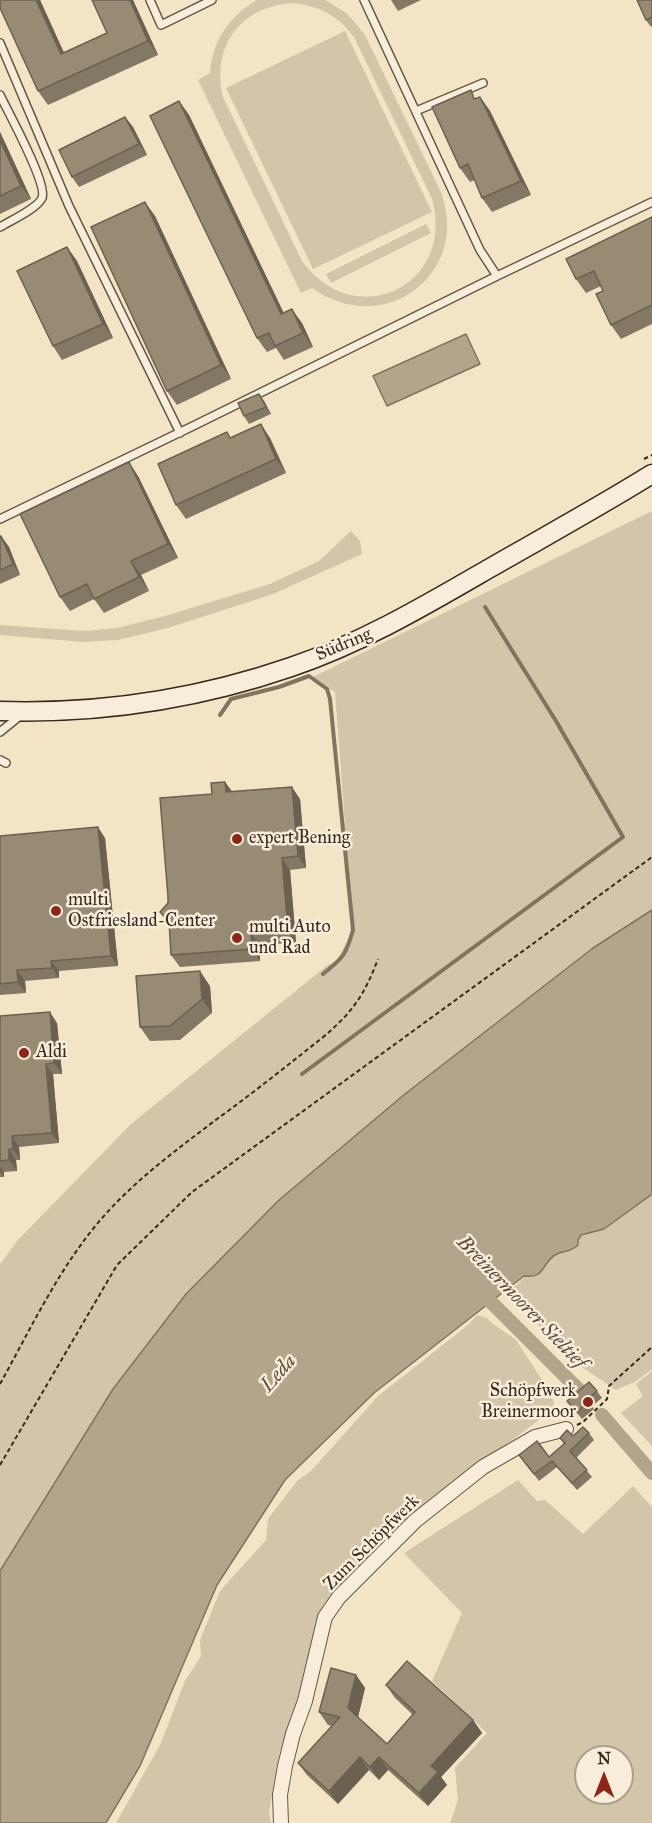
<!DOCTYPE html>
<html>
<head>
<meta charset="utf-8">
<style>
  body { margin:0 }
  #map { position:relative; width:652px; height:1823px; overflow:hidden; background:#f3e4c6; font-family:"IM FELL Great Primer",serif }
  canvas { display:block }
  .north { position:absolute; left:574px; top:1745px; width:60px; height:60px; box-sizing:border-box; background:#f7edda; border:2px solid #aa9f8e; border-radius:50%; rotate:0deg; font-size:16px; font-weight:700; line-height:24px; text-align:center; color:#362b1c }
  .north::after { content:''; display:block; margin:auto; width:21px; height:27px; background:#8f2418; clip-path:polygon(50% 0,100% 100%,50% 72%,0 100%) }
</style>
</head>
<body>
<div id="map">
<canvas width="652" height="1823"></canvas>
<div class="north">N</div>
</div>
<script>
const c = document.querySelector('canvas').getContext('2d');
c.lineJoin = 'round';
function fillPath(path, color) { c.fillStyle = color; c.fill(path, 'evenodd'); }
function strokePath(path, color, width, dash) { c.strokeStyle = color; c.lineWidth = width; c.lineCap = dash ? 'butt' : 'round'; c.setLineDash(dash || []); c.stroke(path); }
function drawText(font, color, halo, rows, align = 'center') {
  c.font = font + ' "IM FELL Great Primer",serif'; c.lineWidth = 5; c.setLineDash([]); c.textBaseline = 'middle'; c.strokeStyle = halo; c.fillStyle = color; for (const [text, x, y, turn = 0] of rows) {
    c.save(); c.translate(x, y); c.rotate((+turn || 0) * Math.PI / 180); c.textAlign = isNaN(turn) ? turn : align; if (halo) c.strokeText(text, 0, 0); c.fillText(text, 0, 0); c.restore();
  }
}
fillPath(new Path2D(`
  M257 0H325L345 12 352 19 365 35 440 190C473 272 385 340 312 288L301 293 198 80 210 73C212 42 229 16 257 0ZM293 3C320 6 338 16 354 37L432 199C456 286 355 334 302 261L223 97C211 46 241 6 293 3Z
  M345 31 432 212 313 269 226 88Z
  M426 224 431 233 331 283 326 274Z
  M652 511V913L181 1311 0 1570V1264L18 1240 131 1124 329 964H335L353 930 335 692 311 678Z
  M351 531 360 541 362 554 273 594 168 628 118 640 83 642 0 635V625L85 631 117 628 165 616 270 584 319 561Z
  M652 1194V1369L635 1382 616 1390 564 1355 515 1298 511 1290 525 1277C545 1279 543 1263 556 1255 565 1251 573 1254 579 1245L578 1240 581 1235 604 1229Z
  M477 1315 487 1318 493 1324 516 1340 550 1392 554 1403 553 1409 493 1455 327 1608 279 1755 269 1812 271 1823H116L160 1745 185 1681 201 1656 200 1640 220 1591 266 1540 268 1519 297 1481 311 1471 378 1396 468 1325Z
  M652 1371V1446L621 1413 643 1396 636 1384Z
  M518 1480 537 1501 545 1500 583 1534 633 1486 652 1507V1823H450L458 1800 455 1768 487 1733 432 1681 462 1613 404 1553ZM586 1757H622V1793H586Z`), '#d3c5a9');
const water = new Path2D(`
  M466 334 480 364 387 406 373 376Z
  M652 910V1194L604 1229 581 1235 578 1240V1245C571 1253 563 1250 555 1255 542 1263 545 1279 524 1276L374 1393 285 1480 217 1585 140 1766 106 1823H0V1571L113 1389 186 1294 279 1200 405 1094 593 948Z`);
fillPath(water, '#b3a58c');
strokePath(water, '#81745f', 1.5);
strokePath(new Path2D(`
  M220 715 231 699 279 687 309 676 327 689 330 699 353 930C346 955 343 958 323 974
  M302 1074 623 837 556 721 485 607`), '#81745f', 4);
strokePath(new Path2D(`
  M477 1288 584 1395
  M602 1415 652 1473`), '#b3a58c', 14);
const lane = new Path2D(`
  M150 0 161 25 212 0
  M364 0 480 250 497 276 652 202
  M0 43 69 206 180 433
  M0 95C8 112 48 184 42 198 38 208 10 221 0 227
  M416 111 483 83
  M0 519 191 427 497 276
  M0 732 21 715
  M0 760 6 763`);
const street = new Path2D(`
  M281 1823 280 1795 285 1766 293 1734 305 1701 325 1617 339 1597 415 1521 483 1467 535 1437 566 1429`);
const secondary = new Path2D(`
  M0 711C98 714 198 699 291 667 362 643 426 605 490 568 544 537 599 507 652 474`);
strokePath(lane, '#655946', 10);
strokePath(street, '#655946', 16);
strokePath(secondary, '#362b1c', 21);
strokePath(new Path2D(`
  M644 459 652 455
  M0 1384C30 1330 57 1272 97 1224 131 1183 175 1151 217 1119 253 1093 288 1065 322 1038 352 1013 364 996 378 959
  M577 1425 583 1422 607 1399 609 1386 652 1347
  M0 1465 117 1265 192 1192 652 857`), '#362b1c', 2, [4.5, 3]);
strokePath(lane, '#f7edda', 7);
strokePath(street, '#f7edda', 14);
strokePath(secondary, '#f7edda', 18);
fillPath(new Path2D(`
  M0 0H40L64 53 107 33 92 0H133L158 55 48 105 38 91Z
  M391 0H421L398 11Z
  M652 0V26L651 27 646 20Z
  M480 97 490 111 531 195 492 212 482 198 475 180 470 182 460 168 476 99Z
  M179 101 189 115 283 312 302 323 313 347 284 360 276 348 267 352 257 338Z
  M125 117 133 127 147 155 79 187 72 177Z
  M0 132 31 199 0 214Z
  M155 216 231 379 177 405 167 391Z
  M652 217V324L621 339 611 325 603 291 601 286 586 293 576 279Z
  M67 247 77 261 113 338 62 360 53 346Z
  M259 394 264 401 271 414 249 424 244 416Z
  M231 438H270L286 473 186 519 176 505Z
  M138 476 178 558 141 575 149 591 104 613 94 599 70 611 60 597Z
  M0 536H1L9 547 20 575 0 584Z
  M225 782 232 792 300 799 306 868 290 870 296 943 260 945V961L180 967 171 955 169 925 160 912 168 903 212 794Z
  M0 836 105 838 118 966 59 971V978L25 981 26 993 0 995Z
  M210 986 212 1013 180 1040 150 1041 140 1027Z
  M0 1016 57 1023 62 1074H53L59 1143 19 1147 20 1160H16L17 1171 4 1172V1177H0Z
  M597 1391 602 1398 592 1406 594 1409 582 1419 567 1401Z
  M589 1433 594 1440 576 1458 592 1477 577 1490 557 1467 539 1481 519 1455 549 1457 564 1444 560 1438Z
  M356 1675 365 1688 358 1717 387 1744 413 1715 395 1698 386 1685 473 1720 482 1733 441 1777 447 1785 428 1806 388 1770 379 1780 369 1770 338 1804 307 1775 298 1763 332 1726 328 1725 319 1712Z`), '#837864');
fillPath(new Path2D(`
  M36 0H40L71 68 61 54Z
  M130 0H133L158 55 148 41Z
  M480 97 490 111 531 195 521 181Z
  M179 101 189 115 291 328 281 314Z
  M125 117 133 127 147 155 139 144Z
  M0 132 31 199 21 186 0 140Z
  M145 202 155 216 231 379 221 365Z
  M67 247 77 261 113 338 103 324Z
  M292 309 302 323 313 347 303 333Z
  M259 394 264 401 271 414 266 407Z
  M261 424 270 438 286 473 276 459Z
  M129 462 138 476 178 558 168 544Z
  M1 536 9 547 20 575 13 564Z
  M131 561 141 575 149 591 139 577Z
  M225 782 234 794 226 792Z
  M292 787 300 799 306 868 298 856Z
  M98 827 105 838 118 966 111 956Z
  M282 858 290 870 296 943 288 931Z
  M251 933 260 945V961L252 949Z
  M51 961 59 971V978L52 968Z
  M17 970 25 981 26 993 18 982Z
  M200 971 210 986 212 1013 202 999Z
  M50 1012 57 1023 62 1074 54 1063Z
  M46 1064 53 1074 59 1143 52 1133Z
  M12 1136 19 1147 20 1160 13 1149Z
  M9 1149 16 1160 17 1171 9 1160Z
  M0 1167 4 1172V1177L0 1171Z
  M356 1675 365 1688 357 1721 348 1708Z
  M473 1720 482 1733 441 1777 447 1785 428 1806 419 1793 431 1766Z
  M360 1757 369 1770 338 1804 329 1791Z
  M379 1757 388 1770 379 1780 370 1767Z`), '#6a6151');
const building = new Path2D(`
  M0 0H36L61 54 107 33 92 0H130L148 41 38 91 0 8Z
  M637 0H652V17L646 20Z
  M471 90 474 99 480 97 521 181 482 198 468 164 460 168 432 107Z
  M179 101 281 314 292 309 303 333 275 346 269 333 257 338 150 116Z
  M125 117 139 144 72 177 59 150Z
  M0 140 21 186 0 196Z
  M145 202 221 365 167 391 91 227Z
  M652 217V305L611 325 596 294 603 291 594 271 576 279 566 259Z
  M67 247 103 324 53 346 17 271Z
  M259 394 266 407 244 416 238 403Z
  M261 424 276 459 176 505 158 464 227 432 230 438Z
  M129 462 168 544 131 561 139 577 94 599 87 584 60 597 20 514Z
  M0 536H1L13 564 0 570Z
  M225 782 226 792 292 787 298 856 282 858 288 931 251 933 252 949 171 955 169 921 160 912 168 903V897L160 798 212 794 211 783Z
  M98 827 111 956 51 961 52 968 17 970 18 982 0 984V836Z
  M200 971 202 999 170 1026 140 1027 136 976Z
  M50 1012 54 1063 46 1064 52 1133 12 1136 13 1149H9V1160L0 1161V1016Z
  M589 1382 597 1391 587 1399 589 1401 577 1412 567 1401Z
  M583 1427 589 1433 570 1451 587 1470 572 1483 552 1461 534 1474 519 1455 537 1441 549 1457 565 1443 560 1438 567 1430 573 1436Z
  M407 1661 473 1720 431 1766 438 1772 419 1793 379 1757 370 1767 360 1757 329 1791 298 1763 340 1717 319 1712 331 1668 356 1675 348 1708 387 1744 415 1712 386 1685Z`);
fillPath(building, '#988b74');
strokePath(building, '#6a6151', 1.5);
for (const [x, y, r, color] of [
  [237,839,6,"#8f2418"],
  [56,911,6,"#8f2418"],
  [237,938,6,"#8f2418"],
  [24,1053,6,"#8f2418"],
  [588,1402,6,"#8f2418"]
]) { const dot = new Path2D(); dot.arc(x, y, r, 0, 2 * Math.PI); c.fillStyle = color; c.fill(dot); strokePath(dot, '#f7edda', 2); }
drawText('18px', '#362b1c', '#f7edda', [
  ["Südring",344,645,-23],
  ["Zum Schöpfwerk",372,1543,-45]
]);
drawText('18px', '#362b1c', '#f7edda', [
  ["expert Bening",249,839],
  ["multi",68,901],
  ["Ostfriesland-Center",68,922],
  ["multi Auto",249,928],
  ["und Rad",249,949],
  ["Aldi",36,1053],
  ["Schöpfwerk",576,1392,"right"],
  ["Breinermoor",576,1413,"right"]
], 'left');
drawText('italic 20px', '#5c503e', '#f7edda', [
  ["Breinermoorer Sieltief",521,1303,46],
  ["Leda",279,1374,-49]
]);
</script>
</body>
</html>
